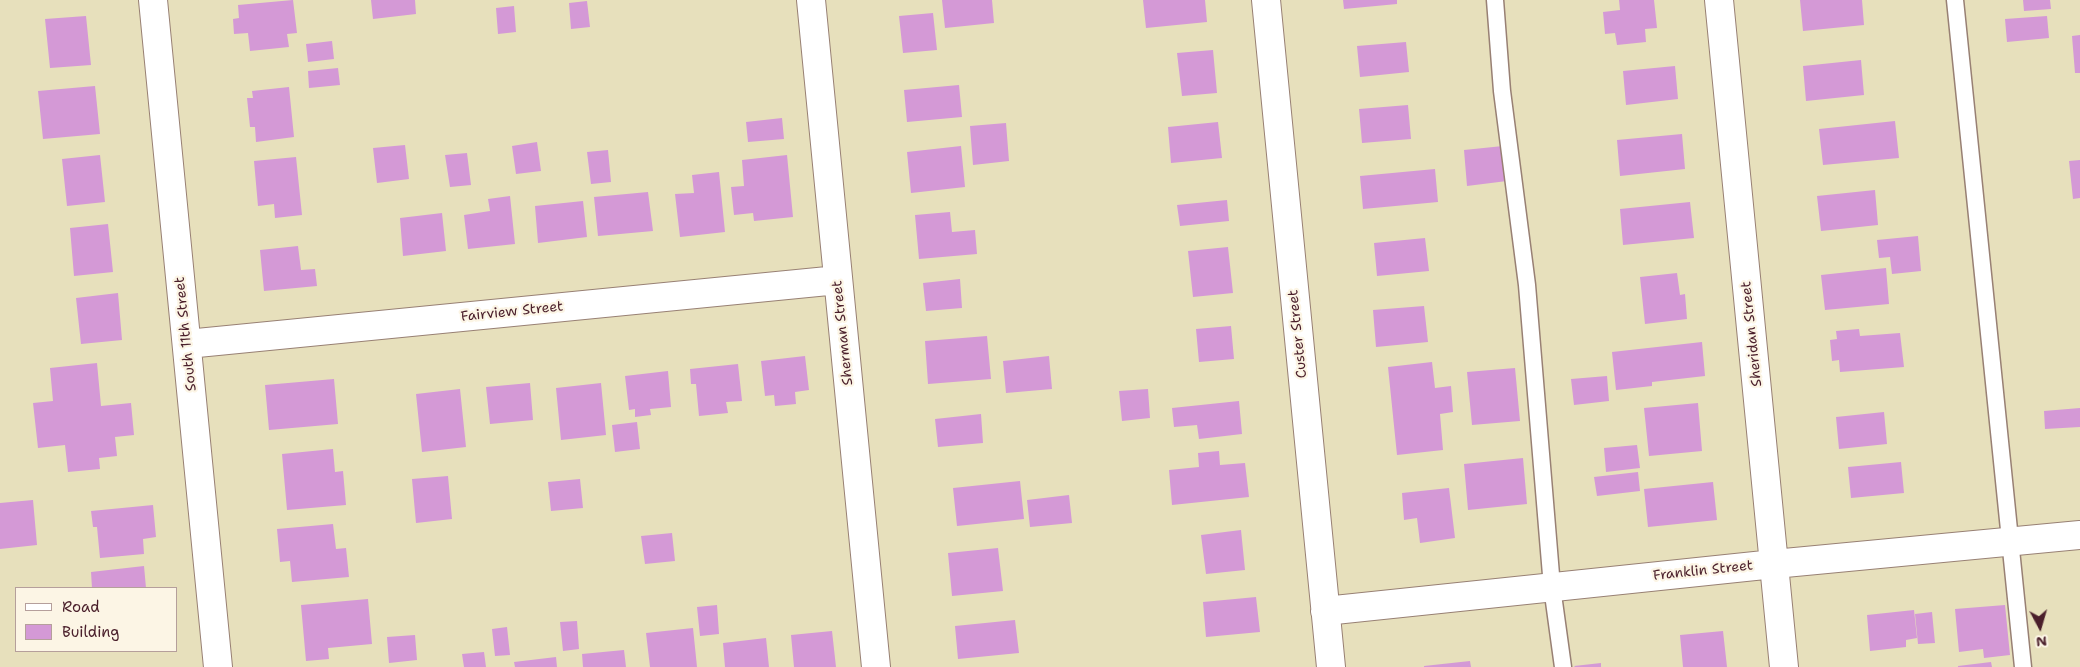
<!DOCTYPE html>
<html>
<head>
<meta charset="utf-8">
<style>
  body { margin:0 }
  #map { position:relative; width:2080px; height:667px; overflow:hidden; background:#e7e0bc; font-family:"Shantell Sans",sans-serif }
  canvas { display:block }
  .legend { position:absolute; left:15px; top:587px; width:162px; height:65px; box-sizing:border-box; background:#fcf5e5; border:1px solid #b59f9b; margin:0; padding:6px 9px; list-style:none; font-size:15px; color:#4a1f2b }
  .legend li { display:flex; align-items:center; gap:10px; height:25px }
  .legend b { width:25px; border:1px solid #b59f9b }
  .north { position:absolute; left:2015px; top:602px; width:50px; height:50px; -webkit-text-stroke:4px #fcf5e5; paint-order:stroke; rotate:174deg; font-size:14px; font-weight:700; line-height:20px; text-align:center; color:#4a1f2b }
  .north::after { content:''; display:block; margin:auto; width:18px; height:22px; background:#4a1f2b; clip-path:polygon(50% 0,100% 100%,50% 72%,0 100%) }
</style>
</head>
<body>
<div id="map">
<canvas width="2080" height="667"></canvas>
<ul class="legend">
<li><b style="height:6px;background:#fff"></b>Road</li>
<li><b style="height:14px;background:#d499d6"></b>Building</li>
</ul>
<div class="north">N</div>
</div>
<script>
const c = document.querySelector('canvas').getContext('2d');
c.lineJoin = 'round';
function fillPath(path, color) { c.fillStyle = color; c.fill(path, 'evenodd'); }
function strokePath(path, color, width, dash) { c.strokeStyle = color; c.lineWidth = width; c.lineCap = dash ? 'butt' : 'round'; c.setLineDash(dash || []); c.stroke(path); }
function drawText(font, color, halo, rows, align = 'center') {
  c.font = font + ' "Shantell Sans",sans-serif'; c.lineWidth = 4.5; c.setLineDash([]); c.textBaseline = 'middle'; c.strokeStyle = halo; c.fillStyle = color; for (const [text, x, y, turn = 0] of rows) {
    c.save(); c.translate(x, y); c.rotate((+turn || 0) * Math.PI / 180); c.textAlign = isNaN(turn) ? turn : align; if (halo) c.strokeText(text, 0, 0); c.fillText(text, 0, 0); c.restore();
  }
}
fillPath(new Path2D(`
  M293 0 297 33 287 34 289 47 250 51 248 33 234 34 233 19 239 18 238 5Z
  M371 0H415L416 14 373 19Z
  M942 0H992L994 23 945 28Z
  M1143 0H1205L1207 22 1146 28Z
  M1343 0H1397V4L1344 9Z
  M1619 0H1654L1657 28 1645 29 1646 42 1617 45 1615 33 1605 34 1603 12 1620 10Z
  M1800 0H1862L1864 25 1803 31Z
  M2023 0H2050L2051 9 2024 11Z
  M587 1 590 27 571 29 569 3Z
  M514 6 516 32 498 34 496 8Z
  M933 13 937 50 903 53 899 16Z
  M86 16 91 65 50 68 45 19Z
  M2047 16 2049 38 2007 42 2005 19Z
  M2080 35V73H2075L2072 36Z
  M332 41 334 59 308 62 306 44Z
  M1406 42 1409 72 1360 77 1357 46Z
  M1213 50 1217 93 1182 96 1177 53Z
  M1861 60 1864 95 1806 101 1803 66Z
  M1675 66 1678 99 1626 105 1623 71Z
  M338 68 340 85 309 88 308 71Z
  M959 85 962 117 907 122 904 90Z
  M95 86 100 134 43 139 38 91Z
  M289 87 294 137 256 142 255 127H250L247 98H253L252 91Z
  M1408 105 1411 139 1362 143 1359 109Z
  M782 118 784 139 748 142 746 122Z
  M1895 121 1899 158 1823 165 1819 129Z
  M1218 122 1222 158 1171 163 1168 127Z
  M1006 123 1009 161 973 165 970 126Z
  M1682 134 1685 169 1620 176 1617 140Z
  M537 142 541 171 516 174 512 146Z
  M405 145 409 179 377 183 373 148Z
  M961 146 965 187 911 193 907 152Z
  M1503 146 1507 181 1467 186 1464 150Z
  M608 150 611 182 591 184 587 152Z
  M467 153 471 185 450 187 445 155Z
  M100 155 105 202 67 206 62 159Z
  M787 155 793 217 754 221 753 213 734 215 731 187 744 186 742 160Z
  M296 157 302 215 275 218 274 204 258 206 254 161Z
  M2080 160V198L2073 199 2069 161Z
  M1435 169 1438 202 1363 209 1360 176Z
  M719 172 725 232 680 237 675 194 694 193 692 175Z
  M1875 190 1878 225 1821 231 1817 196Z
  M648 192 653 231 598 236 594 197Z
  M510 196 515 244 468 249 464 215 490 211 488 199Z
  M1227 200 1229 221 1180 226 1177 205Z
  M583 201 587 237 538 243 535 206Z
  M1690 202 1694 238 1623 245 1620 209Z
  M950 212 952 232 975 230 977 254 919 259 915 215Z
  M442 213 446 251 403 256 400 218Z
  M108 224 113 272 74 276 70 228Z
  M1918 236 1921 271 1892 274 1890 257 1879 258 1877 240Z
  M1425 238 1429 271 1377 276 1374 243Z
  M298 246 301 270 315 269 317 286 264 291 260 250Z
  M1228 247 1233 293 1193 297 1188 251Z
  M1886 268 1889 304 1825 310 1821 275Z
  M1677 273 1680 295 1685 294 1687 319 1645 324 1640 277Z
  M960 279 962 308 926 311 923 283Z
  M118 293 122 340 81 344 76 298Z
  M1424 306 1428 342 1376 347 1373 310Z
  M1231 326 1234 359 1199 362 1196 329Z
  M1859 329 1860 336 1900 333 1904 367 1840 372 1839 360 1832 361 1830 340 1837 339 1836 331Z
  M987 336 991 379 928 384 925 341Z
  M1702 342 1705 376 1652 382V386L1616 390 1612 352Z
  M805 356 809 390 795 392 796 404 775 406 774 395 765 396 761 361Z
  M1049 356 1052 389 1006 393 1003 361Z
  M1432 362 1435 388 1451 386 1453 412 1440 414 1443 450 1397 455 1388 367Z
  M97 363 101 406 131 403 134 435 115 437 117 456 99 458 100 469 68 472 65 445 38 448 33 403 53 401 50 368Z
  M738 364 742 401 726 402 728 413 699 416 696 384H691L690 369Z
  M1515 368 1520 421 1472 425 1467 372Z
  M668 371 671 407 650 409 651 415 635 417V409L629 410 625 376Z
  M1607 376 1609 401 1574 405 1571 379Z
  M334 379 338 424 269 430 265 385Z
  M530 383 533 420 490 424 486 387Z
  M601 383 606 435 561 440 556 388Z
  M460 389 466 447 422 452 416 394Z
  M1148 389 1150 418 1122 421 1119 391Z
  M1239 401 1242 434 1199 439 1197 425 1174 427 1172 408Z
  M1698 403 1702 451 1649 456 1644 408Z
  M2080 408V427L2045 429 2044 411Z
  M1884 412 1887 444 1839 449 1836 417Z
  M981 414 983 443 938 447 935 419Z
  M637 422 640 449 615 452 612 425Z
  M1637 445 1640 468 1606 472 1604 448Z
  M333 449 335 472 343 471 346 505 287 510 282 454Z
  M1219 451 1220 465 1245 463 1249 497 1172 505 1169 470 1199 467 1198 453Z
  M1523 458 1527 504 1468 510 1464 464Z
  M1901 462 1904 493 1851 498 1848 467Z
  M1638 472 1640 491 1597 496 1594 477Z
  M448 476 452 519 416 523 412 479Z
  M580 479 583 508 551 511 548 482Z
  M1020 481 1024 519 957 526 953 488Z
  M1713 482 1717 520 1648 527 1644 489Z
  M1449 488 1455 538 1420 543 1417 518 1404 520 1402 493Z
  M1069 495 1072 523 1030 527 1027 500Z
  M33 500 37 545 0 549V503Z
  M153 505 156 537 143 539 144 554 100 558 97 527H93L91 511Z
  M333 524 336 549 346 548 349 577 292 582 290 561 280 562 277 529Z
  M1241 530 1245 570 1206 574 1201 535Z
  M672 533 675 561 645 564 641 536Z
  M998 548 1003 591 952 596 948 553Z
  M144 566 146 588H92L91 572Z
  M1256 597 1260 632 1206 637 1203 602Z
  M368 599 372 644 328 648 329 659 306 661 301 605Z
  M717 605 719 634 700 636 697 607Z
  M2005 605 2010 655 1984 658 1983 649 1959 652 1955 609Z
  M1914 610 1917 638 1906 640V647L1870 651 1867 615Z
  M1932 612 1935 643 1918 644 1915 614Z
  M1015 620 1019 653 958 659 955 626Z
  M577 621 579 649 563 651 560 622Z
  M507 627 510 655 495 656 492 629Z
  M693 628 697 667H650L646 633Z
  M832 631 836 667H794L791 635Z
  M1723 631 1727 667H1683L1680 635Z
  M415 635 417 660 389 663 387 637Z
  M766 638 769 667H725L723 643Z
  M624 650 626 667H583L582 654Z
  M484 652 486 667H464L462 654Z
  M556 657 557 667H515L514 662Z
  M1470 661 1471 667H1424V666Z
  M1991 662 1992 667H1958V666Z
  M1601 663V667H1575L1574 666Z`), '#d499d6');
const lane = new Path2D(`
  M1495 0 1502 91 1527 285 1552 587 1563 667
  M1955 0 2023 667`);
const street = new Path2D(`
  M153 0 218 667
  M811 0 876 667
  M1266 0 1331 667
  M1719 0 1784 667
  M187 344 838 280
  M1325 611 1774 564 2080 535`);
strokePath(lane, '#988074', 19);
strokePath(street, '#988074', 30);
strokePath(lane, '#fff', 16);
strokePath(street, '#fff', 28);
drawText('14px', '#4a1f2b', '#fcf5e5', [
  ["Fairview Street",512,312,-6],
  ["Sherman Street",843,333,-96],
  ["South 11th Street",186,334,-96],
  ["Custer Street",1298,334,-96],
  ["Sheridan Street",1752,334,-96],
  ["Franklin Street",1703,571,-6]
]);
</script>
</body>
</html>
